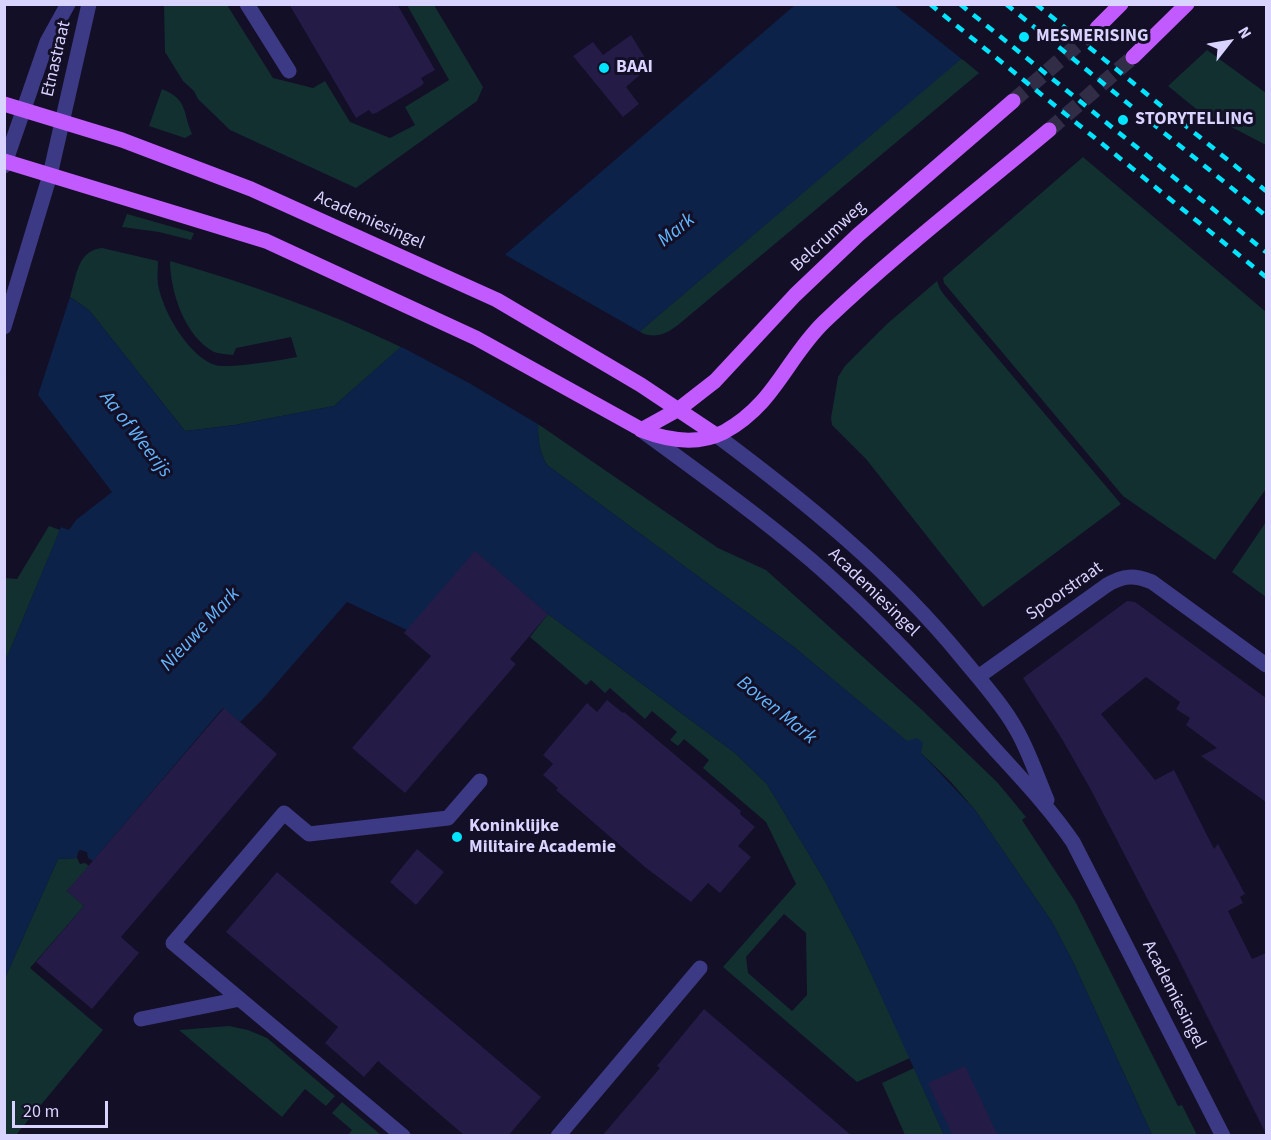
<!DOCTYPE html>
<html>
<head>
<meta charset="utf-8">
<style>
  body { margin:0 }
  #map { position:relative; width:1271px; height:1140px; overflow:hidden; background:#130f26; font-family:"Source Sans 3",sans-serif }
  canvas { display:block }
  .frame { position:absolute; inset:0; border:6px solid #d9d4ff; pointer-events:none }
  .north { position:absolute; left:1199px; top:12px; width:60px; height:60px; -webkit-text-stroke:4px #130f26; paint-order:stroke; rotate:59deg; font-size:16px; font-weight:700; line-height:24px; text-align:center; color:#d9d4ff }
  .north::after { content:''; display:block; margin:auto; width:21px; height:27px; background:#d9d4ff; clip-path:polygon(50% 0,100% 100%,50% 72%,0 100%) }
  .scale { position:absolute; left:12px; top:1101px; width:96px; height:27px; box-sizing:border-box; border:3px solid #d9d4ff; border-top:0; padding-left:8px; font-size:18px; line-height:21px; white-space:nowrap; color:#d9d4ff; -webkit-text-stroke:4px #130f26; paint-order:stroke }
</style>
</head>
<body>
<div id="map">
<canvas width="1271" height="1140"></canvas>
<div class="frame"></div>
<div class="north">N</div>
<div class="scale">20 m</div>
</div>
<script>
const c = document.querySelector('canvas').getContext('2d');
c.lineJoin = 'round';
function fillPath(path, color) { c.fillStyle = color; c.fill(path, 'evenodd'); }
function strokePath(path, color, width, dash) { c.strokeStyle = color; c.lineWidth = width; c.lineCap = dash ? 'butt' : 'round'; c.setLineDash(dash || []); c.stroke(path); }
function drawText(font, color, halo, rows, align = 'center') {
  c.font = font + ' "Source Sans 3",sans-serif'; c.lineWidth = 6; c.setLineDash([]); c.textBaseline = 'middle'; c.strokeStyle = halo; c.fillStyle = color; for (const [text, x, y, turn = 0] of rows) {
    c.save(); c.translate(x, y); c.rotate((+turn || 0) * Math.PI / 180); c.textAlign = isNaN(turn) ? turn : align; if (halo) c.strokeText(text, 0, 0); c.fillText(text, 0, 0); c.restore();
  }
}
fillPath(new Path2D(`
  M164 5H227L273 78 313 88 325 81 350 122 390 138 415 125 405 107 449 80 407 5H434L483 87 477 101 356 188 230 130 198 99 194 91 183 81 165 52Z
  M1207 50 1266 93V145L1195 108 1168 86Z
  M961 58 979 73 678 325C664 335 655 339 639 332Z
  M162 89C188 100 182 110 192 134L185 138 149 126Z
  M1083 157 1266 312V489L1215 560 1123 496 944 283 943 278Z
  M127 214 194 233 191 240 159 232 122 227Z
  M102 248 158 261C158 268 157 277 158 284 162 310 188 356 215 365 227 369 282 360 297 357L291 337 236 348 233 355C227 354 220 354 214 352 185 337 170 291 170 261 249 284 326 311 401 347L334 406 235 425 185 431 89 310 70 297C77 275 77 251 102 248Z
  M937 281 940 289 945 296 1121 504 983 607 866 459 832 425 831 418 838 377 845 366 887 324Z
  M538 424 718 548 766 570 921 709 997 782 1026 817 1022 820 1075 901 1178 1106 1182 1105 1197 1135H1152L1074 964 1052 922 975 810 951 782 921 753 794 647 547 465C539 452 538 439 538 424Z
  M1266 522V597L1232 572Z
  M49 526 60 530 5 662V578L17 579Z
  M548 614 735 753 767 784 825 881 859 947 910 1058 857 1082 723 967 796 884 766 822 703 768 709 760 684 739 678 746 670 740 677 732 652 711 645 719 610 688 605 693 591 680 586 685 530 637ZM784 914 806 933 807 995 792 1011 748 973 746 957Z
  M77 858 80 864 85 863 89 866 67 891 84 906 30 968 103 1030 16 1135 5 1136V978L58 859Z
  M229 1026 248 1030 267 1038 335 1096 326 1106 305 1089 282 1117 179 1030Z
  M914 1068 944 1135H905L882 1083Z
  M342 1102 381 1135H348L352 1130 332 1113Z`), '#12302f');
fillPath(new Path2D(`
  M795 5H1025L639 332 538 423C538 439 539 452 547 465L794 647 907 741 917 738 923 743 921 753 975 810 1052 922 1074 964 1152 1135H944L859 947 825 881 767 784 735 753 548 614 475 552 409 631 347 602 262 700 240 722 223 708 93 861 88 858 87 852 80 850 78 852 77 858 58 859 5 978V662L61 527 69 530 76 520 112 492 38 395 5 373V254L89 310 185 431 235 425 334 406 515 246Z`), '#0c2248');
fillPath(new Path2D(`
  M1028 4 963 60 894 5V4Z
  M502 253 642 333 541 426 469 383 398 345Z
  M5 254 70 297 38 395 4 373Z`), '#130f26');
fillPath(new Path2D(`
  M289 4H397L435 70 421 78 424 83 421 86 376 113 372 114 369 110 356 118Z
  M631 35 650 66 626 87 639 104 623 117 573 56 593 42 603 55Z
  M475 551 548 614 510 659 516 664 405 793 352 748 431 656 404 633Z
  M1127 601 1135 602 1266 698V802L1201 756 1217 748 1186 725 1190 718 1176 709 1180 702 1146 677 1101 714 1155 780 1174 770 1214 849 1218 844 1245 894 1240 897 1243 903 1228 911 1252 959 1266 953V1134L1177 956 1091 790 1062 739 1023 678Z
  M607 700 623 713 624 712 674 754 741 811 740 814 755 827 738 846 751 857 720 893 708 883 691 902 645 867 556 790 558 788 543 775 553 764 543 755 587 703 597 712Z
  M224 708 277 754 121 937 139 953 92 1009 36 962 84 906 67 891Z
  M417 849 444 872 416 905 390 882Z
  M277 872 541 1097 508 1136H465L378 1061 364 1077 325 1043 338 1027 226 932Z
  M704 1009 852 1136H602L660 1068 657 1066Z
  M965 1066 998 1136H953L928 1083Z`), '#241b47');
strokePath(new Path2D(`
  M1013 101 1097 28
  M1049 130 1133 57`), '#312d47', 15, [15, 8]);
strokePath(new Path2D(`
  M247 4 289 71
  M4 166 47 42 68 4
  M4 327 50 175 89 4
  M645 433C701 474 758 515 811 560 876 616 934 681 991 745 1020 777 1049 807 1073 842L1223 1136
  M716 435C806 502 892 572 963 659 981 681 1002 704 1016 729 1029 751 1037 777 1047 800
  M978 677 1107 585C1124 575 1134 575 1152 582L1266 665
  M141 1019 240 999
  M403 1136 173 943 284 813 309 834 448 818 480 781
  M558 1136 700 968`), '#3d3a85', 15);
strokePath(new Path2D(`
  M1097 28 1121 4
  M1133 57 1187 4
  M4 104 122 140 251 189 497 300 641 385 716 435
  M4 161 266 241 476 338 644 431C670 441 698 445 724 432 775 404 786 359 824 322 895 254 974 193 1049 130
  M641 430 679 409 715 381 795 295 858 235 1013 101`), '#c25bff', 15);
strokePath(new Path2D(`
  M930 4 1266 277
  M960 4 1266 252
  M1006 4 1266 216
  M1036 4 1266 191`), '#00e5ff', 4.5, [9, 8]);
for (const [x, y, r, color] of [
  [1024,37,6,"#00e5ff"],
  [604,68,6,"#00e5ff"],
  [1123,120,6,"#00e5ff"],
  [457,837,6,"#00e5ff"]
]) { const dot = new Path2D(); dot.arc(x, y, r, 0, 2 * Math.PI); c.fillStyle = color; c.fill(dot); strokePath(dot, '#130f26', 2); }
drawText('bold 18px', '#d9d4ff', '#130f26', [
  ["MESMERISING",1036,37],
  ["BAAI",616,68],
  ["STORYTELLING",1135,120],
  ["Koninklijke",469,827],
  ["Militaire Academie",469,848]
], 'left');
drawText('18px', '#d9d4ff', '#130f26', [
  ["Etnastraat",57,59,-77],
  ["Academiesingel",369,221,24],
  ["Belcrumweg",829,237,-43],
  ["Spoorstraat",1065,592,-35],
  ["Academiesingel",873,593,44],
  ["Academiesingel",1173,995,63]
]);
drawText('italic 20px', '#62b6ff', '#130f26', [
  ["Mark",677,231,-39],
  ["Aa of Weerijs",135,435,52],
  ["Nieuwe Mark",201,630,-47],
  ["Boven Mark",776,711,39]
]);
</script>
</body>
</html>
